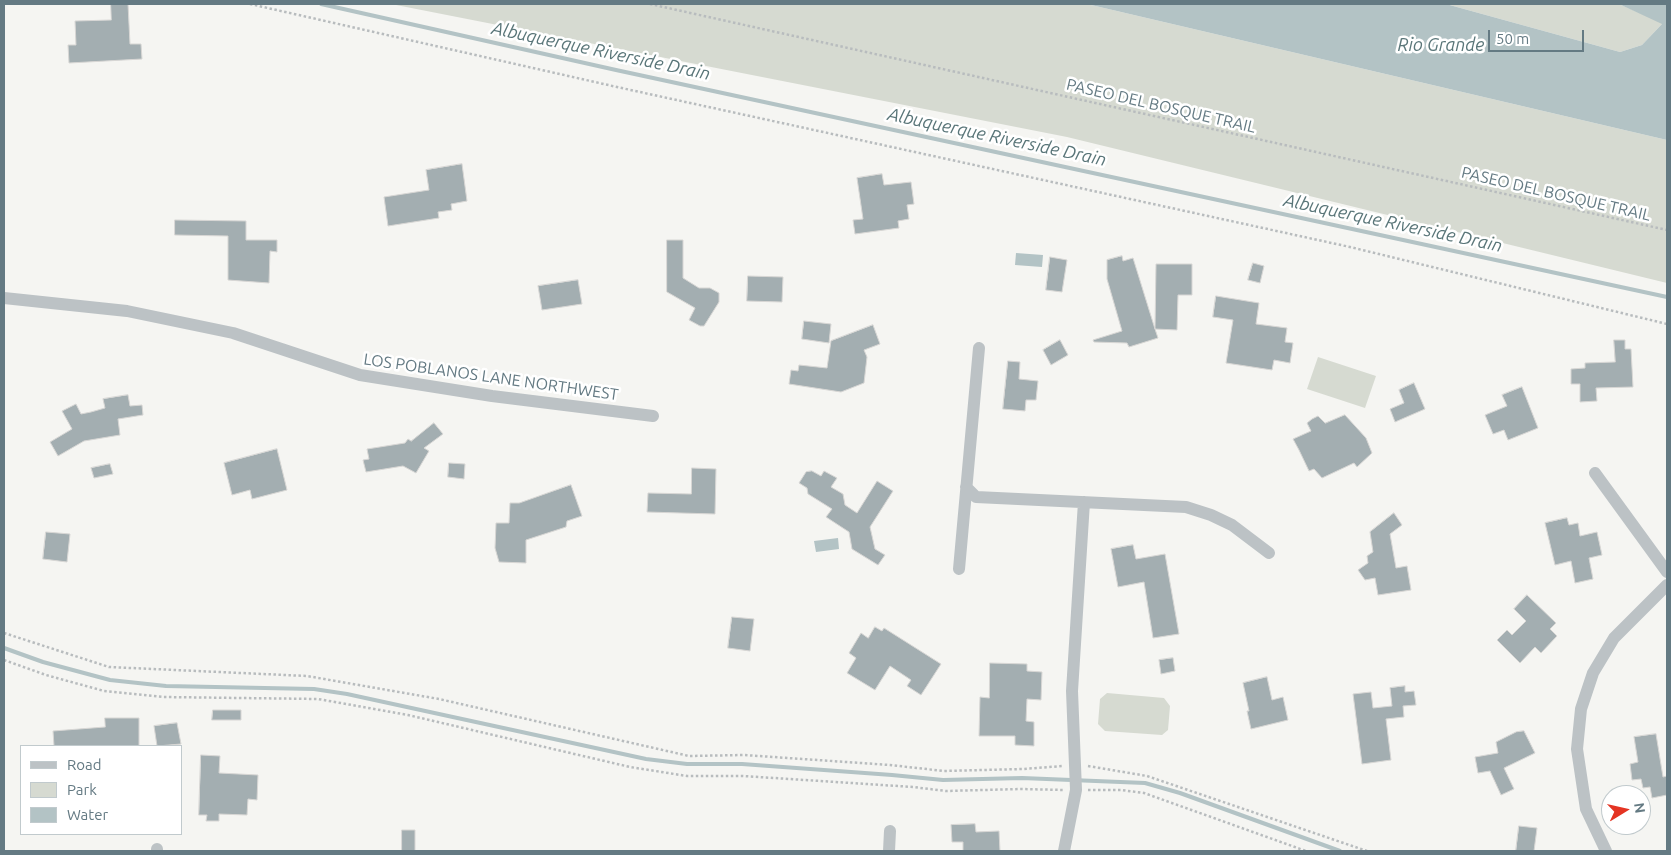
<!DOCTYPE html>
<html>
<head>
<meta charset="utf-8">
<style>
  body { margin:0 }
  #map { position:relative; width:1671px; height:855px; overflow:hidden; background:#f5f5f2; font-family:Ubuntu,sans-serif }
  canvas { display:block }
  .frame { position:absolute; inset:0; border:5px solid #647a83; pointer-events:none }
  .legend { position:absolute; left:20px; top:745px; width:162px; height:90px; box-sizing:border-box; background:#fff; border:1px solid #c1cacd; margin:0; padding:6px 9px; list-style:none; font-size:15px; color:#647a83 }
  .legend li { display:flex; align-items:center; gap:10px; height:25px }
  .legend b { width:25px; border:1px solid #c1cacd }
  .north { position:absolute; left:1601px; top:785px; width:50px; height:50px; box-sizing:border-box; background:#fff; border:1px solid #c1cacd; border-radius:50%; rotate:81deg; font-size:14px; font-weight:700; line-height:20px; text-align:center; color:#647a83 }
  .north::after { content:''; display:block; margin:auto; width:18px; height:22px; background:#e43423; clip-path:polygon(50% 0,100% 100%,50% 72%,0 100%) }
  .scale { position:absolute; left:1488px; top:30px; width:96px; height:22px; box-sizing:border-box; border:2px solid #647a83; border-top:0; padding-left:6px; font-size:15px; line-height:18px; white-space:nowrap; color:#647a83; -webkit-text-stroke:4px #fff; paint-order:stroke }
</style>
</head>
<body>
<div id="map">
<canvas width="1671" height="855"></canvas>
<div class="frame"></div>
<ul class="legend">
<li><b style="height:6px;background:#bcc2c5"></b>Road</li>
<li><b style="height:14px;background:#d6dad1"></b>Park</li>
<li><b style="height:14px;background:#b3c3c5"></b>Water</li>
</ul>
<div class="north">N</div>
<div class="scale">50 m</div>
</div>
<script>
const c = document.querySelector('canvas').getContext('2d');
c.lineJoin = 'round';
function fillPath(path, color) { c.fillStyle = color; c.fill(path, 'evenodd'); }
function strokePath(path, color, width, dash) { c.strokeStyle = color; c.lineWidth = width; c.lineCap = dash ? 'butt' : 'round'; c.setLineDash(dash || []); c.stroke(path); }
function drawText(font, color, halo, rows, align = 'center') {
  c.font = font + ' Ubuntu,sans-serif'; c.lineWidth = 5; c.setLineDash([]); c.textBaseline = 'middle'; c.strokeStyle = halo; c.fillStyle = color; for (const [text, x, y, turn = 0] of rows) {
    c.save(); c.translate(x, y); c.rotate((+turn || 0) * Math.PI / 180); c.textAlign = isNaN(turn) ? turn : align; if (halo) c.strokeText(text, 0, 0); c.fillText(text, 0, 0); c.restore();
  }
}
fillPath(new Path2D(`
  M391 4H1087L1667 140V283L1067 137Z
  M1446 4H1619L1663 23 1642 45 1620 52Z
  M1318 357 1376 376 1365 408 1307 389Z
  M1107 693 1164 698 1170 706 1168 730 1162 735 1105 731 1098 724 1100 699Z`), '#d6dad1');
fillPath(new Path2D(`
  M1087 4H1446L1620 52 1642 45 1662 24 1619 4H1667V140Z
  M1016 253 1043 255 1042 267 1015 265Z
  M838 538 839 549 816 552 814 541Z`), '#b3c3c5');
strokePath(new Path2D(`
  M321 4 616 70 1667 297
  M4 648 43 662 110 680 166 686 314 689 347 694 646 759 687 764H742L892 775 943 780 1022 778 1145 783 1180 793 1340 851`), '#b3c3c5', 4);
const building = new Path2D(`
  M111 4H128L130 44H141L142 59 69 63 68 45H76L75 21 111 20Z
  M462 164 467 201 451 204 452 210 438 212 439 218 388 226 384 197 429 190 426 170Z
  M882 174 884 185 911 182 914 204 907 205 909 219 898 221 899 228 855 234 853 220 863 219 857 178Z
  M175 220 246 221V240H277V252L270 251 269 283 228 280V236L175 235Z
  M667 240H683V278L699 288H710L719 293V302L704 326H700L689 320 695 308 667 292Z
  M1122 256 1123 261 1133 258 1155 329 1156 264H1192V295H1178L1177 330 1155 329 1158 338 1129 347 1127 343 1094 342 1093 340 1122 331 1107 279V260Z
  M1050 257 1067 260 1062 292 1046 290Z
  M1253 263 1264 266 1260 283 1248 280Z
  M748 276 783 277 782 302 747 301Z
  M578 280 582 304 542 310 538 286Z
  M1216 296 1259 303 1256 324 1287 328 1285 342 1293 343 1290 363 1274 360 1272 370 1226 363 1233 320 1213 317Z
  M804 321 831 324 829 343 802 339Z
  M873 325 880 344 864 350 867 357 864 383 841 392 789 384 791 370 798 371 799 365 827 368 831 341Z
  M1060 340 1068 355 1051 365 1043 350Z
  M1614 340H1625V349H1631L1633 387 1596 388 1597 401 1580 402V384H1571V369L1585 368V363L1615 362Z
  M1008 361 1020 362 1019 379 1038 381 1036 400H1026L1025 411 1003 409Z
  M1414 383 1425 409 1395 422 1390 409 1404 403 1399 390Z
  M1522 387 1538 428 1508 440 1504 430 1493 434 1485 415 1507 406 1502 395Z
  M128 395 130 406 142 405 143 415 118 419 120 435 84 441 58 456 50 442 72 429 62 411 76 404 81 414 91 412 105 408 103 399Z
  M1345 415 1366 438 1372 453 1357 467 1354 463 1322 478 1314 469 1309 471 1299 450 1293 439 1311 431 1307 423 1312 419 1318 416 1325 423Z
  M434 423 443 434 424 448 429 451 416 473 403 466 366 472 363 460 369 459 367 449 405 443 408 439 411 441Z
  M277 449 287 490 252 499 250 490 232 495 224 463Z
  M449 463 465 464 464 479 448 477Z
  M110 464 113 474 94 478 91 468Z
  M692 468 716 469 715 514 647 512 648 493 691 494Z
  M812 471 821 476 824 471 837 478 831 487 843 494 845 505 857 513 877 481 893 491 870 527 875 549 885 555 878 565 852 549 849 532 826 517 832 509 808 494 807 488 799 483 806 472Z
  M571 485 582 516 567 521 566 527 526 540V563L499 562 495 548 496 523H509L510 503H519Z
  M1394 513 1402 525 1390 534 1396 568 1407 566 1411 590 1378 595 1375 578 1365 580 1358 570 1368 563 1367 556 1373 552 1370 532Z
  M1567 518 1569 525 1578 523 1580 536 1597 532 1602 555 1589 558 1593 579 1575 583 1571 561 1555 565 1545 523Z
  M46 532 70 534 67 562 43 559Z
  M1133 545 1136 559 1165 554 1179 634 1153 638 1144 582 1118 587 1111 549Z
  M1527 595 1556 623 1550 629 1557 636 1541 653 1535 647 1520 663 1497 640 1507 630 1512 635 1526 621 1514 609Z
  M732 617 754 619 750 651 728 648Z
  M875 627 882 631 884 628 941 664 921 695 907 686 911 680 890 666 875 690 847 673 856 658 849 653 861 633 868 638Z
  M1173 658 1175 671 1161 674 1159 660Z
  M990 663 1027 664V671L1042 672 1041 700 1027 699 1026 721 1034 722V746L1015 745V736H979L980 697 989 698Z
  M1267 677 1272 700 1283 697 1288 720 1251 729 1247 711H1249L1243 683Z
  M1405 686V692L1414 691 1416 705 1403 706 1404 717 1386 719 1391 760 1362 764 1353 694 1371 692 1373 708 1392 706 1390 688Z
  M213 710H241V720H212Z
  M105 718H139V746H54L53 731 105 727Z
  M177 723 181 744 157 746 154 726Z
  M1524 731 1535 753 1504 768 1514 789 1501 795 1490 771 1478 773 1475 757 1498 753 1496 742 1516 732Z
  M1656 734 1663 777 1667 776V795L1652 798 1650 787 1643 788 1641 779 1632 780 1630 764 1638 762 1634 737Z
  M201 755 220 756 219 773 258 775 257 800 248 799 247 815 219 814V821H206L207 815H199Z
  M975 824 976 832 999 831 1000 851H963V842H952L951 825Z
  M1519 826 1537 828 1534 851H1516Z
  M402 830H415V851H402Z`);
fillPath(building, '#a3aeb1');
strokePath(building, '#d7d6d4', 1);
strokePath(new Path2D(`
  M250 4 617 87 1350 247 1667 324
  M650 4 1667 230
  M4 633 109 667 307 676 439 699 689 756 744 755 890 765 944 771 1023 769 1063 766
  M4 660 46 675 104 691 163 697 318 699 408 715 630 767 687 776H743L913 787 946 791 1021 789 1065 790
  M1088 766 1147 776 1367 851
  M1088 790H1121L1144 793 1306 851`), '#b8bcbe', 2.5, [2.5, 2.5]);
strokePath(new Path2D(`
  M4 298 127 311 233 333 360 375 492 396 653 416
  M1595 473 1667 572
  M966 487 976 497 1186 507 1211 515 1232 525 1269 553
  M959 569 979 348
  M157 851V849
  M889 851 890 831
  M1064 851 1076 790 1072 691 1084 502
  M1606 851 1586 809 1577 749 1581 709 1593 673 1614 638 1667 585`), '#bcc2c5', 12);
drawText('16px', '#647a83', '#fff', [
  ["PASEO DEL BOSQUE TRAIL",1161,106,13],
  ["PASEO DEL BOSQUE TRAIL",1556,194,13],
  ["LOS POBLANOS LANE NORTHWEST",491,377,8]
]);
drawText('italic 18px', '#5a7679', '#fff', [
  ["Rio Grande",1441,45],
  ["Albuquerque Riverside Drain",601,51,12],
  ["Albuquerque Riverside Drain",997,137,12],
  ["Albuquerque Riverside Drain",1393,223,12]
]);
</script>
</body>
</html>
